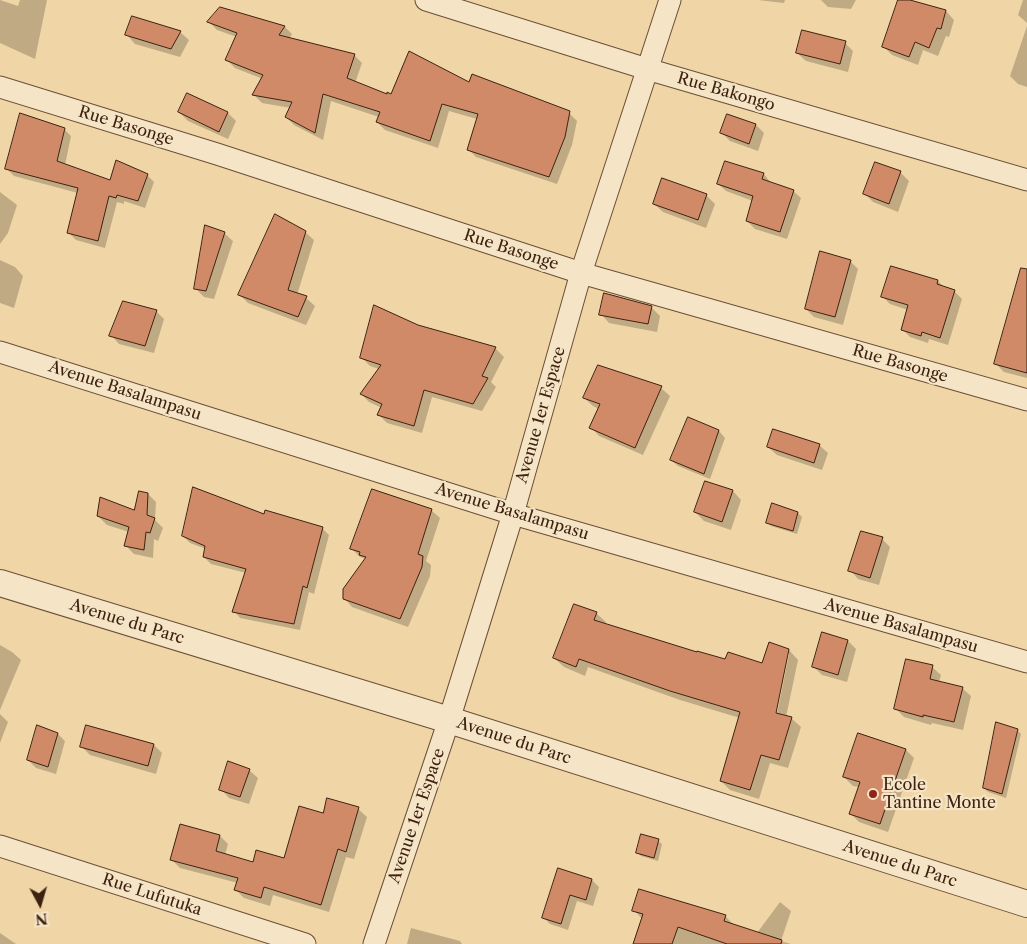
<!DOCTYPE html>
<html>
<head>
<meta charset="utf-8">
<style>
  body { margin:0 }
  #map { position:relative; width:1027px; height:944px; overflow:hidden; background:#f0d5a6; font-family:"Libre Caslon Text",serif }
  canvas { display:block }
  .north { position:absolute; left:15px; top:879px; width:50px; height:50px; -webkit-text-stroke:4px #f5e4c5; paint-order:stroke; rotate:174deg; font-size:14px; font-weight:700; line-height:20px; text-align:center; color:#3d2212 }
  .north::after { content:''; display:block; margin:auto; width:18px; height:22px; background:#3d2212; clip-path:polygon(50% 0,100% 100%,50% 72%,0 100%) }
</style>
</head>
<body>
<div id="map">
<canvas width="1027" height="944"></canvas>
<div class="north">N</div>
</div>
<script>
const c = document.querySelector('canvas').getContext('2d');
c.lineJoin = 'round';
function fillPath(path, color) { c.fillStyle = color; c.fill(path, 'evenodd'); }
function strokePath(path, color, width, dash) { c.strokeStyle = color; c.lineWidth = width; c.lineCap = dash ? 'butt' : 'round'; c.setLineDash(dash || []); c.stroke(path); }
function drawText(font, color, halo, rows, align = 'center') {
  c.font = font + ' "Libre Caslon Text",serif'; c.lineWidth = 4.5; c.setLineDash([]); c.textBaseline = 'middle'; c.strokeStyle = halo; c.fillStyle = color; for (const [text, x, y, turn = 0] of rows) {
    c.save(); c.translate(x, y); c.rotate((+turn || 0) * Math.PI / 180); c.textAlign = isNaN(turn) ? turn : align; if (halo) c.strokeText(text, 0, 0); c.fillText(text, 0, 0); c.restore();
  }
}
fillPath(new Path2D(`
  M0 0 18 6 20 0H47L35 59 0 43Z
  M758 0H785L784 3Z
  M821 0H856L851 9 828 7Z
  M900 0H906L946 11 954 20 949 37 946 36 938 56 923 50 918 65 892 55 884 47Z
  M1023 0H1027V23L1018 15Z
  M220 8 285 27 292 34 289 39 354 55 362 63 355 83 387 95 470 83 569 113 577 121 572 145 557 184 476 157 468 149 477 119 449 111 438 148 385 130 377 122 379 117 331 101 323 140 294 125 286 117 291 108 262 103 254 95 263 79 235 68 227 60 237 37 217 30 209 22Z
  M1027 26V87L1018 84 1010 76Z
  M180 32 189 40 180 57 135 44 127 35Z
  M845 43 853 51 848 72 806 61 797 53Z
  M188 95 228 113 236 121 228 139 188 121 179 112Z
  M756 125 764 133 758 151 730 141 722 133Z
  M64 129 71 136 65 165 111 182 147 175 154 182 145 208 124 201V204L117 202 105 248 76 240 69 233 78 193 14 176 7 169Z
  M900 172 909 181 898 212 873 202 865 194Z
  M764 174 771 183 793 191 801 198 787 239 755 229 747 221 753 201 726 191 718 184Z
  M0 192 17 205 8 233 0 244Z
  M706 195 715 204 706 228 663 212 654 204Z
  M305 232 314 240 297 295 306 298 315 306 306 325 248 303 240 295Z
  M224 233 233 241 214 299 204 297 195 288Z
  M0 260 15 267 23 276 14 308 0 303Z
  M850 261 858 269 843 325 814 317 806 309Z
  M891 267 938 281 945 288 954 291 962 299 948 345 929 339 928 343 910 337 902 329 908 310 890 304 883 297Z
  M1027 295V378L1004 372 995 363Z
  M651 307 660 316 657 332 609 323 601 314Z
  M156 311 164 319 154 353 119 344 111 335Z
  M418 326 496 349 504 357 491 382 496 387 482 411 432 397 422 433 387 423 379 415 382 408 369 402 361 394 379 369 370 366 362 358Z
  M661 388 670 396 643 455 599 436 591 427 599 409 593 406 584 398Z
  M719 431 725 438 710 479 678 466 671 460Z
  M819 445 828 453 822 470 777 455 768 447Z
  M706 482 733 491 741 500 731 530 704 521 695 512Z
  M148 494 156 502 155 520 163 528 158 541 154 539 153 558 134 554 125 545 129 532 107 525 98 516 135 512Z
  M431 510 440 518 426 561 431 565 430 576 408 627 352 607 344 598 366 559 360 557 352 549Z
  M798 513 802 517 797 534 771 526 767 522Z
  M265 516 322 528 329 535 314 594 309 592 300 630 240 618 234 611 246 573 211 564 204 557 206 549 190 543 183 536Z
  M882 539 890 547 879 585 858 579 850 570Z
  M596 613 606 622 605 625 698 654 726 660 763 665 789 650 798 660 786 717 791 718 801 727 788 768 770 763 759 799 730 790 721 781 740 718 680 700 588 667 585 676 564 667 554 658ZM787 654H789L776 719 773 718Z
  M848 641 856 649 847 682 822 675 814 667Z
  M0 645 12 652 21 660 0 710Z
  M932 667 941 675 939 682 962 688 971 696 963 730 932 723 931 725 904 717 896 709Z
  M0 714 8 722 0 743Z
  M1017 730 1021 734 1006 798 988 792 984 788Z
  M58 734 65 741 56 774 36 768 28 760Z
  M154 745 162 753 156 774 90 755 81 746Z
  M906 750 914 758 888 832 859 822 850 813 859 787 853 786 844 777Z
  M249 770 258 778 249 804 229 798 221 789Z
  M358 809 367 817 354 859 346 857 329 912 273 895 270 906 244 898 236 890 238 883 180 868 172 860 220 836 228 844 225 855 254 863 284 859Z
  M658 841 662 844 658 861 641 856 637 852Z
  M558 869 592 880 599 887 593 906 577 901 568 930 550 924 543 917Z
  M780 902 791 911 781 941 791 944H634L642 919 634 910 725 916 733 924 757 933Z
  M411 928 460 941 462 944H407Z
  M0 933 16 944H0Z`), '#0003');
const building = new Path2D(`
  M898 0H910L946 10 941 29 937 28 929 48 915 42 909 57 882 47Z
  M220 7 285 26 279 35 355 54 347 78 387 94V92L391 94 409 51 469 82 472 74 570 111 565 137 549 177 467 150 478 114 442 104 430 141 376 122 380 112 323 94 315 133 285 117 292 102 252 95 263 75 225 60 237 33 207 22Z
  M132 16 181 31 171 49 125 35Z
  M802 30 846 41 840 64 796 53Z
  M187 93 228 112 219 132 178 112Z
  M20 113 65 128 57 161 110 180 116 160 148 174 138 201 117 195 116 198 109 196 98 241 67 233 78 188 5 169Z
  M727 114 756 124 749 144 720 133Z
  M725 161 764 173 762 179 794 190 780 232 746 221 753 196 717 184Z
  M875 162 901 171 889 204 863 194Z
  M662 178 707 194 698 220 653 204Z
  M275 214 306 231 288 290 307 296 298 317 238 295Z
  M205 225 225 232 206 291 194 289Z
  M820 251 851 260 835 317 805 309Z
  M891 266 938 280 937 284 955 290 940 338 922 332 921 336 901 330 908 305 881 297Z
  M1021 268 1027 269V373L994 364Z
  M604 293 652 306 648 324 599 315Z
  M123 301 157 310 145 346 109 336Z
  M374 305 418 325 496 347 482 376 488 378 473 404 424 390 414 426 377 415 382 404 360 394 381 365 360 358Z
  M598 365 662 386 635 448 589 428 600 404 583 398Z
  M688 417 719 430 704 474 670 460Z
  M773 429 820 444 814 463 767 447Z
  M705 481 733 490 722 522 694 512Z
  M193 487 264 514 265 510 323 527 307 588 303 586 294 624 232 612 246 569 203 557 205 546 182 536Z
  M372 489 432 509 418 554 423 556 422 567 400 619 343 599V589L366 557 359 555 360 552 350 549Z
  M139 491 148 493 147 515 155 518 150 533 146 532 144 550 124 546 129 527 97 516 100 497 134 510Z
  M772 503 798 512 793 531 766 523Z
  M861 531 883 537 870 578 848 571Z
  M574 604 597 612 594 620 697 652V651L725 659 728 652 762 663 769 642 789 649 776 713 792 717 779 760 761 755 750 790 720 781 740 712 670 691 579 659 576 667 553 658Z
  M822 632 848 640 838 675 812 667Z
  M906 659 933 665 930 679 963 687 954 722 923 715V717L894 709Z
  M996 722 1018 729 1002 794 983 788Z
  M37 725 58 733 48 767 27 760Z
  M86 725 154 744 148 766 80 747Z
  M858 733 906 749 880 824 849 814 860 782 843 777Z
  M228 761 250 769 240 797 219 790Z
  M327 798 359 807 346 852 338 849 321 905 264 887 261 898 234 890 238 878 170 860 180 824 220 835 216 851 253 862 256 850 284 858 299 806 323 813Z
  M641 834 659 839 654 858 636 853Z
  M558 868 592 879 586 900 570 895 561 924 542 918Z
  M639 889 726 915 724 921 782 940 781 944H727L678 927 672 944H633L643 914 632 911Z`);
fillPath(building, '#d18a67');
strokePath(building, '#3d2212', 1);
const minor = new Path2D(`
  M426 0 647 69 1027 180
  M0 87 217 154 581 273 1027 400
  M0 352 513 514 1027 662
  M0 846 305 944
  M374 944 449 720 513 514 581 273 670 0`);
const tertiary = new Path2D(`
  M0 583 449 720 1027 904`);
strokePath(minor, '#6a4f37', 23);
strokePath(tertiary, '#6a4f37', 28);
strokePath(minor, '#f5e4c5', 21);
strokePath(tertiary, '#f5e4c5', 26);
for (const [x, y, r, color] of [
  [873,794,5,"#8f2418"]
]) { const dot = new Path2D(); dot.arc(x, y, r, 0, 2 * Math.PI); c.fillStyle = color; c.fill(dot); strokePath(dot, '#f5e4c5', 2); }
drawText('16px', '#3d2212', '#f5e4c5', [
  ["Rue Bakongo",726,92,16],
  ["Rue Basonge",126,126,17],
  ["Rue Basonge",511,250,18],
  ["Rue Basonge",900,364,16],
  ["Avenue Basalampasu",125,391,18],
  ["Avenue 1er Espace",541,415,-74],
  ["Avenue Basalampasu",512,512,17],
  ["Avenue du Parc",127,622,17],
  ["Avenue Basalampasu",901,626,16],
  ["Avenue du Parc",514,741,18],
  ["Avenue 1er Espace",417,816,-71],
  ["Avenue du Parc",900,864,18],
  ["Rue Lufutuka",152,895,18]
]);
drawText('16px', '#3d2212', '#f5e4c5', [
  ["Ecole",883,785],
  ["Tantine Monte",883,803]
], 'left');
</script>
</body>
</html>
